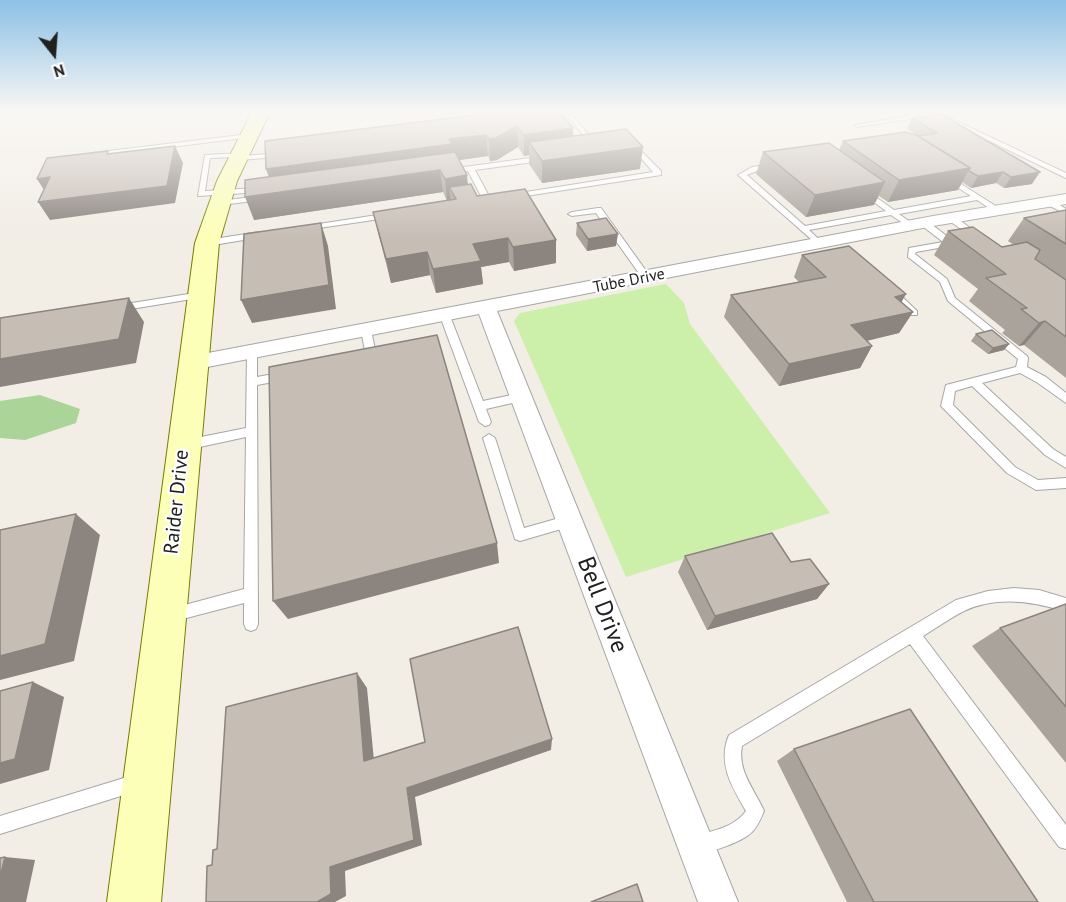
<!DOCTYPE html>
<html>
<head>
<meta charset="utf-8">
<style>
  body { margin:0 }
  #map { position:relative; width:1066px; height:902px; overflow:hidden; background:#f2eee6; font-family:"PT Sans",sans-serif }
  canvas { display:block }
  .north { position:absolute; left:24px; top:24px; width:60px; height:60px; -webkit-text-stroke:4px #fff; paint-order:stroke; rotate:163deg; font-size:16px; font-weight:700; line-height:24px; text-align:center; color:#202020 }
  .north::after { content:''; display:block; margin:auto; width:21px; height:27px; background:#202020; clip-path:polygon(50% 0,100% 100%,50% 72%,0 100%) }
</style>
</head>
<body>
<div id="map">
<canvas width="1066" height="902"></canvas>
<div class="north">N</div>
</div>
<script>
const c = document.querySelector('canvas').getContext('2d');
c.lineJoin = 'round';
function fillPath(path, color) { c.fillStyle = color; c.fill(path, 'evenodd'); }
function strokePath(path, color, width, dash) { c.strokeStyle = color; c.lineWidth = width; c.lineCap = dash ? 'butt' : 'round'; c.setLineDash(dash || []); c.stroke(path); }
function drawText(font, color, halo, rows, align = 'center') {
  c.font = font + ' "PT Sans",sans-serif'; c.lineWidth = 4.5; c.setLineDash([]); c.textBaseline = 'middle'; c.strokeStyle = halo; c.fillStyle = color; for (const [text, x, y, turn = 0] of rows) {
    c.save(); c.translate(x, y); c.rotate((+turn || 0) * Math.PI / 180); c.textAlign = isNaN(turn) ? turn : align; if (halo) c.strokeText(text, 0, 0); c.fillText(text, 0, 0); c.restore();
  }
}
fillPath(new Path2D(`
  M666 284 684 303 690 324 830 513 626 577 514 321 520 313Z`), '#ccefa9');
fillPath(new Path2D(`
  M40 395 80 409 76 423 25 440 0 438V401Z`), '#aad498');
const service = new Path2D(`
  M932 112 946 116 1066 173V178L942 118 932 116 857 127 854 125Z
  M572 115 596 143V145H589V142L570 119 549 122 546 120Z
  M249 134 252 136 251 137 92 157 88 155 92 153Z
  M633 143 661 171V175L513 198 509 196 513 194 653 172 632 148 627 146Z
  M240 153 243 156 279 153 283 155 279 157 239 160 236 157 210 158 205 191 259 188 263 190 262 192 198 196 205 155Z
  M545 156H548V160L475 170 491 200 487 202 483 200 468 171 449 173 445 171 449 169Z
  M773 164 777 166 776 168 757 171 747 175 805 226 886 211 860 192 859 190 863 188 894 210 971 196 944 179V175H947L1002 210 995 212 977 200 899 214 913 224 914 226 910 228 891 215 809 230 824 244 820 247 738 175 752 167Z
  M260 196H263V200L220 205 216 203 220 201Z
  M1046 200H1052L1066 209V214L1046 204Z
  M598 208H601L649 275V279H643L596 213 572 216 568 214 572 212Z
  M390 213H393V217L306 230 302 228 306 226Z
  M948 216H954L981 236 974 238 948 220Z
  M921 221H927L952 240 959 242 955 245 916 252 915 254 947 279 955 298 1027 356 1028 358 1027 367 1046 377 1066 393V403L1038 383 1020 373 982 383 1053 449 1066 457V468L1045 455 972 386 955 391 953 405 1015 467 1038 480 1066 478V488L1036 490 1007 473 941 406 946 385 1016 367 1018 359 948 301 940 282 908 257 909 248 943 242 921 225Z
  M259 232 263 235 262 237 207 246 203 243 207 240Z
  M892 289 895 290 917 311V315H911L889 294 887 292Z
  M201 292 204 293V297L119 311 114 308 119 305Z
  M445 313 450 316 483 401 521 393 527 397 521 401 486 409 491 422 489 425 485 426 479 422 440 316Z
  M366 327 371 330 377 359 372 363 365 362 364 359 366 356 361 330Z
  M252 349 257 352V377L284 372 289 376 284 380 257 385 258 624 256 629 251 631 246 629 244 624V603L171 622 166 620 164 615 166 610 244 589 246 437 186 450 182 448 180 445 182 442 186 440 246 428 247 352Z
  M489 434 495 438 524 528 570 515 575 517 577 521 575 525 520 541 515 539 483 438Z
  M1014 588 1039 590 1066 598V612C1034 601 996 596 964 611 950 618 936 628 923 636L1066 825V849L1059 847 910 644 742 746C737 771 755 790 764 811 761 818 758 826 752 832 742 842 703 857 690 852L688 845 690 838C710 830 732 830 746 811 732 787 717 763 729 735L956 600 988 591Z
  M137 774 143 777 146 783 143 789 0 834V816Z`);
const minor = new Path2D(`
  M1066 194V204L933 226 497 311 738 902H698L479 314 192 370 185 368 181 363 185 358 192 356 933 216Z`);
const secondary = new Path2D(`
  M252 112H270L237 181 219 243 161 902H107L195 243 217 181Z`);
strokePath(service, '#a7a7a7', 2);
strokePath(minor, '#a7a7a7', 2);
strokePath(secondary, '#737f00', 2);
fillPath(service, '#fff');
fillPath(minor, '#fff');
fillPath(secondary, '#fcffb7');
fillPath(new Path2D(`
  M499 112 573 128V136L640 169 542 183 529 164V155L524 156 518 147 497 160 490 161 488 156 459 160 468 185 477 196 556 240V263L514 271 509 262 481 267 483 284 436 293 430 275 391 283 373 212 447 201 443 192 254 220 269 177Z
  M912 118 1032 184 1004 188 996 183 971 188 962 182 958 190 888 202 879 196 874 205 806 217 756 174 763 152 839 150 843 141 918 136 907 129Z
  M1066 210V378L1024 345 1019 346 1002 333 1005 330 969 301 978 289 934 255 948 231 1002 247 1014 245 1008 241 1024 218Z
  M577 223 616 246 587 251 576 235Z
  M802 255 902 302 913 312 899 333 867 341 872 346 860 368 779 386 724 317 731 295 799 282 794 277Z
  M976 334 1009 344 1004 350 988 354 971 341Z
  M685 556 791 562 829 584 817 599 707 630 678 572Z
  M1066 604V763L972 646 1000 628Z
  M794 749 1038 902H847L777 761Z`), '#aaa39c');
fillPath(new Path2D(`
  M517 126 518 147 497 160 490 161 489 139Z
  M573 128 572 149 529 142V155L524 156V135Z
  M486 135 488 156 453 161 274 191 266 169 449 139Z
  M175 146 183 163 175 203 50 220 38 202Z
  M643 147 640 169 542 183V161Z
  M970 168 958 190 888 202 899 180Z
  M440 170 443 192 254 220 245 197Z
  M1003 172 996 183 971 188 978 176Z
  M1040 172 1032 184 1004 188 1011 177Z
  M467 175 469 198 449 187 451 200 447 201 445 179Z
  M50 177 48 196 37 179Z
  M885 182 874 205 806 217 815 195Z
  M321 223 328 246 336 309 252 323 241 300Z
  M618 234 616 246 587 251 588 239Z
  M508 238 509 262 481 267 483 284 436 293 433 269 473 244Z
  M556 240V263L514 271 513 247Z
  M427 252 430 275 391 283 386 259Z
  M906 294 894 316 913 312 899 333 840 347 851 325 895 297Z
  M129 298 144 322 136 363 0 387V359Z
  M1045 321 1024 345 1019 346 1039 323Z
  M1009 344 1004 350 988 354 993 348Z
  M872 346 860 368 779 386 789 364Z
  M76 514 100 535 74 661 0 680V656Z
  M497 543 499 563 288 619 273 601Z
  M829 584 817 599 707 630 715 616Z
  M357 673 367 688 375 771 364 761Z
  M33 682 64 697 49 770 0 784V763Z
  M552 739 551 750 415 797 422 845 345 871 346 896 335 902H317L330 867 407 788Z
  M5 857 35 860 26 902H0V877Z`), '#8b847f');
const building = new Path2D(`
  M499 112H560L573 128 524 135 517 126 496 138 489 139 486 135 449 139 452 144 266 169 265 141Z
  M941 114 1040 172 1011 177 1003 172 978 176 969 171 970 168 918 136 937 133 912 118Z
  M626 129 643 147 542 161 529 142Z
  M905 132 916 135 970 168 899 180 843 141Z
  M829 143 885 182 815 195 763 152Z
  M175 146 167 186 38 202 50 177 37 179 47 158 108 151 107 154Z
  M455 152 467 175 445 179 440 170 245 197V180Z
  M471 184 477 196 525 189 556 240 513 247 508 238 473 244 481 261 433 269 427 252 386 259 373 212 456 199 449 187Z
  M1066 210V244L1024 218Z
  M606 218 618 234 588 239 577 223Z
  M321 223 329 285 241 300 244 234Z
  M973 227 1002 247 1027 242 1040 250 1035 259 1066 280V337L1045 321 1039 323 1021 309 1027 308 986 278 1006 274 948 231Z
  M849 246 906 294 895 297 913 312 851 325 872 346 789 364 731 295 826 277 802 255Z
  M129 298 119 339 0 359V318Z
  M992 330 1009 344 993 348 976 334Z
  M437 335 497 543 273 601 269 367Z
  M76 514 45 644 0 656V530Z
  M772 533 791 562 810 559 829 584 715 616 685 556Z
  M1066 604V707L1000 628Z
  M518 627 552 739 407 788 414 840 330 867 331 894 317 902H206L207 866 212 865 213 850 217 849 226 707 357 673 364 761 425 742 410 659Z
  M33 682 15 759 0 763V691Z
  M910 709 1038 902H874L794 749Z
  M5 857 0 877V858Z
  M637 884 643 902H591Z`);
fillPath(building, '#c6bdb5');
strokePath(building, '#8b847f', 1.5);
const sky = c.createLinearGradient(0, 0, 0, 238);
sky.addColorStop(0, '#8cc1e6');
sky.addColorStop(0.47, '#f9f7f4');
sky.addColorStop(1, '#f9f7f400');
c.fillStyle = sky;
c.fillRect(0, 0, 1066, 238);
drawText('16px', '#202020', '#fff', [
  ["Tube Drive",629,281,-11]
]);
drawText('20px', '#202020', '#fff', [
  ["Raider Drive",177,502,-84]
]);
drawText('24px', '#202020', '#fff', [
  ["Bell Drive",602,605,69]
]);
</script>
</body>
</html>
